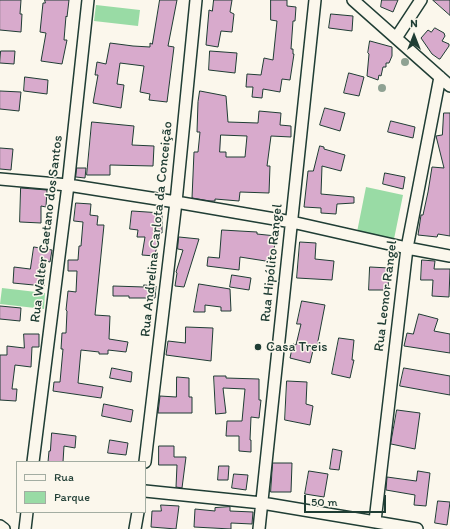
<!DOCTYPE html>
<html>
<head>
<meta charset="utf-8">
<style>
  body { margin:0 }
  #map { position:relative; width:450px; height:529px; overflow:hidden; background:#fbf7ec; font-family:Itim,sans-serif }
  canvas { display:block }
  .legend { position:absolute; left:16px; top:461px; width:130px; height:52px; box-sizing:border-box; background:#fbf7ec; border:1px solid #a3ada2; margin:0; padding:5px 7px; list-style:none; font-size:12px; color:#1f3d34 }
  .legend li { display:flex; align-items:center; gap:8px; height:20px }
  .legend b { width:20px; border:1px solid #a3ada2 }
  .north { position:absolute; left:394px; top:16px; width:40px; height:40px; -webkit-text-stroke:3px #fbf7ec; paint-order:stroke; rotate:0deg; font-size:11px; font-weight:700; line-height:16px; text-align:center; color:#1f3d34 }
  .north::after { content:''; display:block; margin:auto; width:14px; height:18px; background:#1f3d34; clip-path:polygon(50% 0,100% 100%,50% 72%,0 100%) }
  .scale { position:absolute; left:304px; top:495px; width:82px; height:18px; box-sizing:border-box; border:2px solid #1f3d34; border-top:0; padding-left:5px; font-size:12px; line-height:14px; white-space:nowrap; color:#1f3d34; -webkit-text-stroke:3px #fbf7ec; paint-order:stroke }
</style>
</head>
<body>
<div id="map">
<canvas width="450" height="529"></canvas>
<ul class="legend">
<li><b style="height:5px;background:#fbf7ec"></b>Rua</li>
<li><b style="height:11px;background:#99dba5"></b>Parque</li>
</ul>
<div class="north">N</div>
<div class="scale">50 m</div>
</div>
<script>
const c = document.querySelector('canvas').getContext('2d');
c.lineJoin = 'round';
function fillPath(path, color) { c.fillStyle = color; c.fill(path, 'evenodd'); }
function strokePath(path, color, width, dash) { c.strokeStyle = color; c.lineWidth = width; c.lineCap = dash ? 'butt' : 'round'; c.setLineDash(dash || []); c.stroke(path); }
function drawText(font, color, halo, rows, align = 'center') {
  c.font = font + ' Itim,sans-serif'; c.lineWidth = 3; c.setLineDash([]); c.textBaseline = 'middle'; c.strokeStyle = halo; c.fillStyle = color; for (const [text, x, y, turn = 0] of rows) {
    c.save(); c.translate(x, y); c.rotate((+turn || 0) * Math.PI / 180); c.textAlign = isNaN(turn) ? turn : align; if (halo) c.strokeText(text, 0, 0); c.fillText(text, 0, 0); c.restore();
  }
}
fillPath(new Path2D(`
  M96 5 140 10 138 26 94 21Z
  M366 187 403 195 394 239 357 232Z
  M2 288 45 293 44 309 0 304Z`), '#99dba5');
const building = new Path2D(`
  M0 0H21L20 14H22L21 32 0 30Z
  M45 0H69L67 17 66 16 64 40H67L62 64 41 61 46 33 40 32 43 3H45Z
  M160 0H177L168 46 174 47 167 102 149 100 150 94 140 92 144 66 120 63 117 84 124 85 121 108 93 103 98 75H95L97 62 106 64 110 43 133 46 150 47V43L152 44Z
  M214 0H232L230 12 234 14 232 32 221 31 218 47 206 45 209 10 212 11Z
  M271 0H287V6L296 7 295 21H293L291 49H293V54H294L290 80 282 79 280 92 263 89 262 98 252 97 253 87H246L247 74 261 75 264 58 273 60 277 21 271 20Z
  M382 0H398L393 12 381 7Z
  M433 0H450V15Z
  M331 14 353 16 352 31 329 28Z
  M435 28 444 33 445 36 442 41 449 44V46L440 59H439L432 54 421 38 428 30 431 32Z
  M370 41 392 47V56L389 63H386V67H383L381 76 379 75 378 80 367 76 369 54 368 53Z
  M1 51H15L14 64 0 63Z
  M210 51 237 53 235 73 209 70Z
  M349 73 364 77 359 96 344 93Z
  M25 77 48 80 47 94 24 91Z
  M0 91 21 92 19 111 0 109Z
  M200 91 226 96 228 122 258 123 259 111 281 113 280 125 291 126V137L271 136 267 166H270L269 193 240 192 239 201 215 199V201H210L192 198 194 152H198L200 132H197L198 102ZM221 135 247 136 245 157H226V152H220Z
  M325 108 345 113 340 131 320 125Z
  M444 113H450V236L438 234 437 237 418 235 421 215H423L428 192 432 167 444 168 436 136 442 135Z
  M391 121 415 127 413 138 388 132Z
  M92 122 134 126 132 145 154 146 153 166 110 165V175H87Z
  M320 146 324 147V149L345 155 341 171 322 166 321 194 354 197V203L337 204 336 214 321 213V208L304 207 308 171H313Z
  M0 148 13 149 11 170 0 169Z
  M77 168H86L85 178 76 177Z
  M385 173 405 177 403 189 383 184Z
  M21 188 47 190 46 207 41 206V223L20 222Z
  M76 203 91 204 90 215 98 216 97 225H104L95 315 110 316 109 339 128 342 126 352 108 350V354H99V352L81 350 78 383 103 387 101 398 53 391 54 382H60L63 349H61L62 333H66L67 311 66 310 68 291 76 292 77 271H68V260H78L79 246H81L83 222 74 221Z
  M132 211 162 213V233H159L155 256 142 255 145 237H137L138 230 130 229Z
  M222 230 257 232V234L276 236 272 262 240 257 239 270 207 266 208 257 219 258Z
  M179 237 199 239 184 287 175 286 177 273 176 272 183 250 178 249Z
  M300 242 316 243 315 259 334 261 332 280 297 278Z
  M34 247 52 250 50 262 46 261 44 286 13 283 14 267 30 269Z
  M422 260 435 261 434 269H450L449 297 432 296 433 280H421Z
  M370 267 389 268 388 290H369Z
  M232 275 251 278 249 290 230 287Z
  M199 284 230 289 231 311H221V307L205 305V312H194Z
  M144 285 156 286 155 298H129V296H113V286L144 287Z
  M302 301 325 305 317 346H314L310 363 290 358 293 344 296 345 301 324H297Z
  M0 306 21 308 20 321 0 319Z
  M419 314 438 319 434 331 450 334V353L404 346 407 333 413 334Z
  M186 327 213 328 211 361 166 355 168 341 185 343Z
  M24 334H39V347H32L31 367 15 365 12 389H17L16 401 0 400V355H7V346L24 348Z
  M339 338 354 340 352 360H354L350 378 332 374Z
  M112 368 132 372 131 382 110 378Z
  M404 368 450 376V395L400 386Z
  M214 376H226V378L259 379V400H261L259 418 251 417 250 440H251V452L239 451V436H226L227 421H242L245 389 223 388 226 413 216 414Z
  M177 377 189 378V397H192V413H158L160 396 176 397Z
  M287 381 307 382 306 404 313 406 310 425 285 420Z
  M104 404 133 410 131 422 102 416Z
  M397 410 420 413 415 449 391 444Z
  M52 433 76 436 75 448 64 446 63 462H48L49 451H50Z
  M110 440 128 443 126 455 108 453Z
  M159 446H174V457H186L182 488 176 487 177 465H159Z
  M333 449 342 451 339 470 330 469Z
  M273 463H292L291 492H271Z
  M219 466H229L228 480H218Z
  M309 471 328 474 324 497 305 494Z
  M418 471 430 473 426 506 414 505 415 495 386 490 387 477 416 481Z
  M234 474 248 475 246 490 232 488Z
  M438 501 450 502 447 525 435 523Z
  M161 505 179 506 176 529 151 527 152 511H161Z
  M230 507V511L253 512 252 524 231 523V529L194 527 195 509 215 511V508Z`);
fillPath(building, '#d8aacc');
strokePath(building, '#1f3d34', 1);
const minor = new Path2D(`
  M353 0 450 86
  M396 38 421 0
  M0 179 68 185 176 202 292 222 407 248 450 256
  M33 462 68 185 88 0
  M145 462 176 202 196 0
  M145 491 262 503 417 529
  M375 521 407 248 440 77
  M0 526 4 529
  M25 529 27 512
  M135 529 138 512
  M259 529 315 0`);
strokePath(minor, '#1f3d34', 14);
strokePath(minor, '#fbf7ec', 11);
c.fillStyle = '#8fa293';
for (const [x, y] of [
  [405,62],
  [382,88]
]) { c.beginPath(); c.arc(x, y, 4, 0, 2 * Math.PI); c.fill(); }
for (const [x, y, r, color] of [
  [258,347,4,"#1f3d34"]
]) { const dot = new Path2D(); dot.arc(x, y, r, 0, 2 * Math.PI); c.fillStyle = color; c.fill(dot); strokePath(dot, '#fbf7ec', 1.5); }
drawText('14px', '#1f3d34', '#fbf7ec', [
  ["Rua Walter Caetano dos Santos",47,229,-83],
  ["Rua Andrelina Carlota da Conceição",157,229,-84],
  ["Rua Hipólito Rangel",272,263,-84],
  ["Rua Leonor Rangel",386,296,-83]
]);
drawText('14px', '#1f3d34', '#fbf7ec', [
  ["Casa Treis",266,347]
], 'left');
</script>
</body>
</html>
